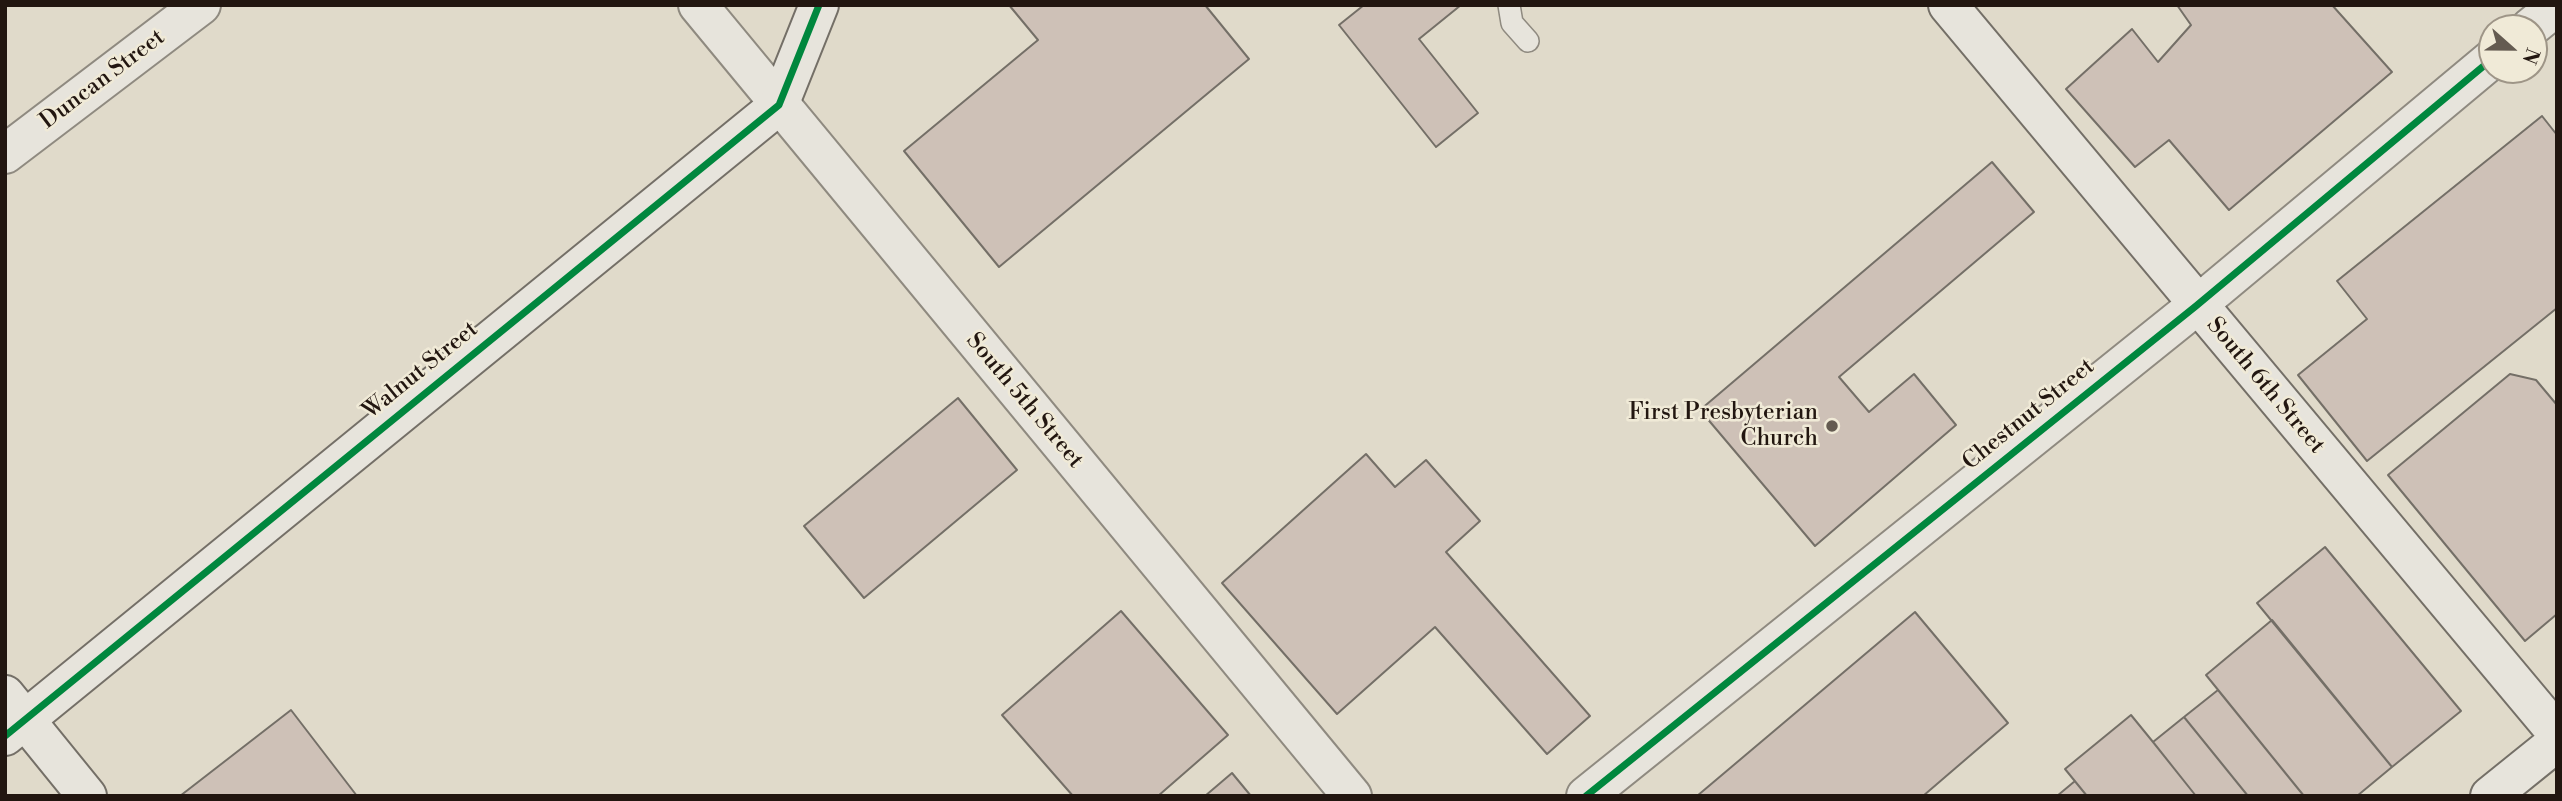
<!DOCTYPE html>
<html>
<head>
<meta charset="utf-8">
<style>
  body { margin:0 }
  #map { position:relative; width:2562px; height:801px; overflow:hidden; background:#e0daca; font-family:"Libre Bodoni",serif }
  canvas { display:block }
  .frame { position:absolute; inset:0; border:7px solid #221610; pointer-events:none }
  .north { position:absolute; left:2478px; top:14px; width:70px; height:70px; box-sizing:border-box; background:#f0ead7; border:2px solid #9e9587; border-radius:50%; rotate:111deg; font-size:19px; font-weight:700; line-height:28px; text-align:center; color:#221610 }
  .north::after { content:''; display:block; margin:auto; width:24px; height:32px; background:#645b51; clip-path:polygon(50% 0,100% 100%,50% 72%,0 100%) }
</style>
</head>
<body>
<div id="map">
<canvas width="2562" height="801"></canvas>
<div class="frame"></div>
<div class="north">N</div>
</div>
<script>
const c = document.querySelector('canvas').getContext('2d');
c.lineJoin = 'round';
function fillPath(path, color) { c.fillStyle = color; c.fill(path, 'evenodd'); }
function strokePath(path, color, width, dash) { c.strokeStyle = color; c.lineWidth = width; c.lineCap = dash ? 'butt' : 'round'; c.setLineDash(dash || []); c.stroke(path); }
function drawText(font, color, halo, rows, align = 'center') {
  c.font = font + ' "Libre Bodoni",serif'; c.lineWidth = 5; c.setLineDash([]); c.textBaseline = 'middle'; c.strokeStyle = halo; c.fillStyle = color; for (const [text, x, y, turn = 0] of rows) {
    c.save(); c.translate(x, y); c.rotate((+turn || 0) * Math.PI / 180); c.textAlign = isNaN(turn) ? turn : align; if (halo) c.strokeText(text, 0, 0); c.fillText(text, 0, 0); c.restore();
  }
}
const building = new Path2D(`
  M1009 5H1205L1249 59 999 267 904 151 1038 40Z
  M1364 5H1461L1419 39 1478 113 1436 147 1339 25Z
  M2177 5H2332L2392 72 2229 210 2169 140 2135 167 2066 89 2132 29 2158 62 2191 25Z
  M2542 116 2557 135V308L2367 461 2298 375 2367 319 2337 281Z
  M1992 162 2034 212 1839 377 1869 412 1914 374 1956 425 1815 546 1700 410Z
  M2510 374 2536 380 2557 405V614L2525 641 2388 475Z
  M958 398 1017 470 864 598 804 526Z
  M1366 454 1395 487 1426 460 1480 521 1446 552 1590 716 1547 754 1435 627 1337 714 1222 583Z
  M2325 547 2461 711 2392 767 2257 603Z
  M1121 611 1228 735 1158 796H1073L1002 715Z
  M1915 612 2008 723 1923 796H1697Z
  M2272 620 2392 767 2357 796H2304L2206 675Z
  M2218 690 2304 796H2248L2184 717Z
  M291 710 357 796H180Z
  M2131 715 2153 742 2196 796H2087L2065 769Z
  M2184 717 2248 796H2196L2153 742Z
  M1232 773 1251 796H1205Z
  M2075 781 2087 796H2057Z`);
fillPath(building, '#cec1b7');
strokePath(building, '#746f67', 2);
const lane = new Path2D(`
  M1509 5 1512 23 1528 41`);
const street = new Path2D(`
  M698 5 1352 796
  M2530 28 2557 6
  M5 154 201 5
  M1586 796 2196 306 2492 59`);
const secondary = new Path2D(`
  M1948 5 2557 733
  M5 695 87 796
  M5 736 779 105 819 5
  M2490 796 2557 742`);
strokePath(lane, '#8f8a80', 24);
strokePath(street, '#8f8a80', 42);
strokePath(secondary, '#746f67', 42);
strokePath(lane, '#e7e4dc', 21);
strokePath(street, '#e7e4dc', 38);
strokePath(secondary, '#e7e4dc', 38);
strokePath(new Path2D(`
  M5 736 779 105 819 5
  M1586 796 2196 306 2492 59`), '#00873e', 7);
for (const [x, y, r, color] of [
  [1832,426,7,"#645b51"]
]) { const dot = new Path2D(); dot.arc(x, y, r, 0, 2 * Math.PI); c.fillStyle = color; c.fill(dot); strokePath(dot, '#f0ead7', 2.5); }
drawText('23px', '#221610', '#f0ead7', [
  ["Duncan Street",103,80,-37],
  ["Walnut Street",421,371,-39],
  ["South 6th Street",2265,386,50],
  ["South 5th Street",1024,401,50],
  ["Chestnut Street",2029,415,-39]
]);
drawText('23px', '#221610', '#f0ead7', [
  ["First Presbyterian",1818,413],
  ["Church",1818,439]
], 'right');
</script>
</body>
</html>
